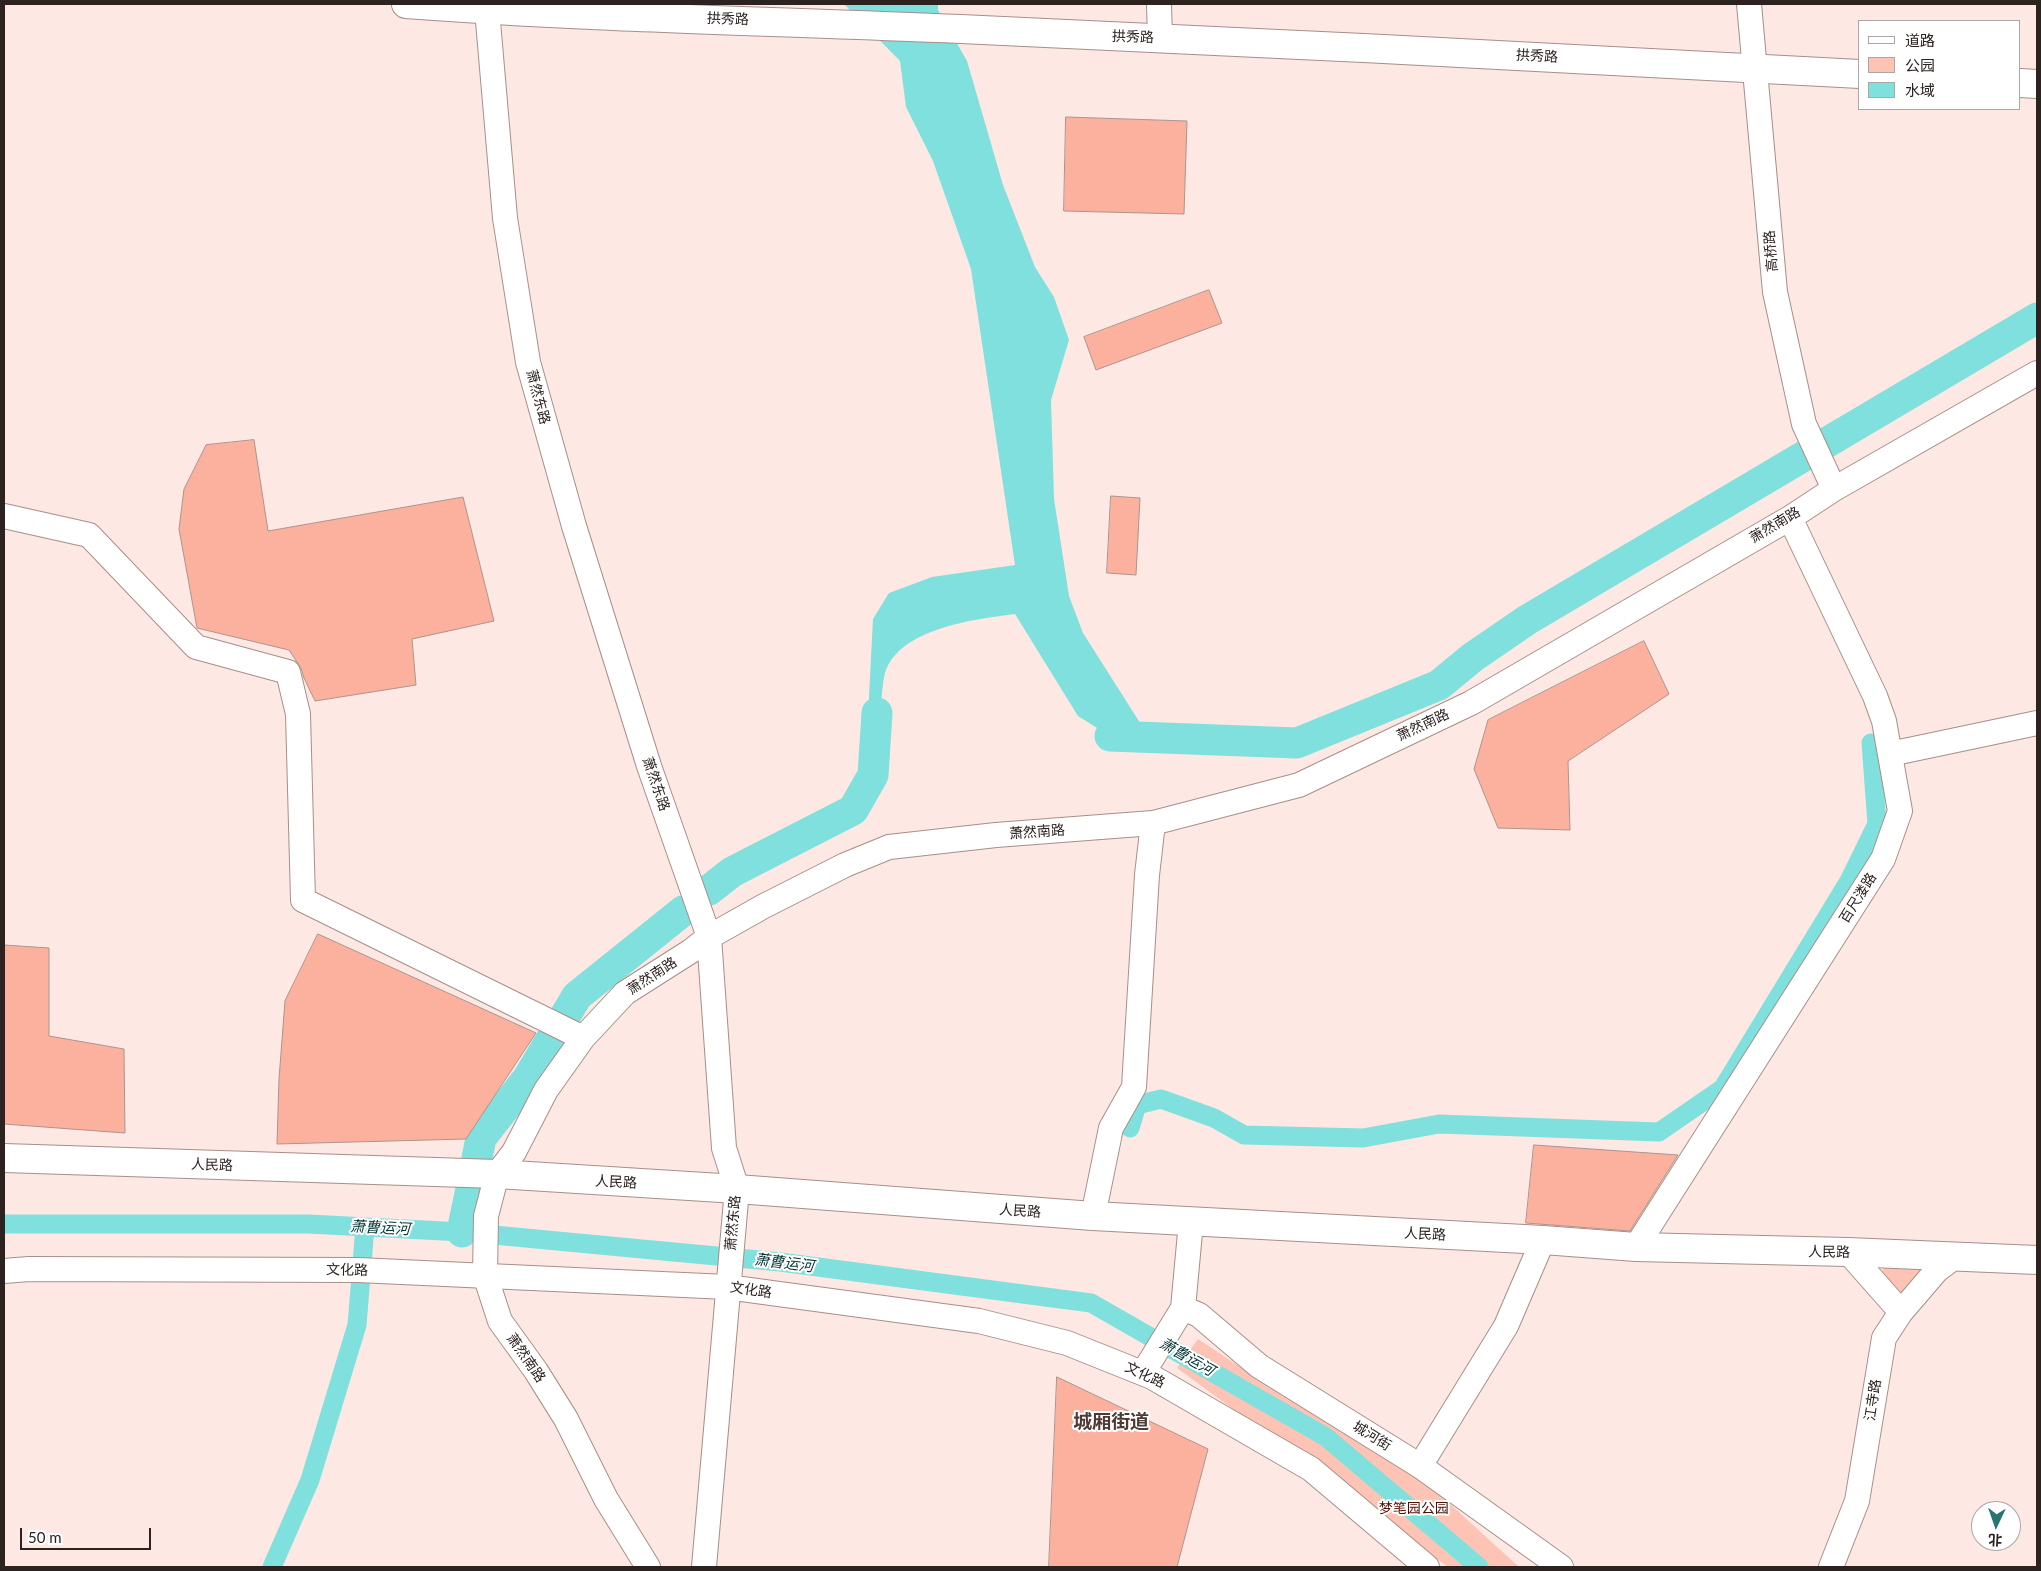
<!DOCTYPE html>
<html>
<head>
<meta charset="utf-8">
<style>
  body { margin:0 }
  #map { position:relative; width:2041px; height:1571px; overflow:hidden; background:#fde8e3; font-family:Lato,"Noto Sans SC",sans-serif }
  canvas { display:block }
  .frame { position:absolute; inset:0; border:5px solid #2c2220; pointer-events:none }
  .legend { position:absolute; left:1858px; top:20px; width:162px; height:90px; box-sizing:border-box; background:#fff; border:1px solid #aba7a6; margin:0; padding:6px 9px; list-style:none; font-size:15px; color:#2c2220 }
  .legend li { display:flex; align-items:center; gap:10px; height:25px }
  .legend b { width:25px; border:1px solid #aba7a6 }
  .north { position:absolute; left:1971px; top:1501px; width:50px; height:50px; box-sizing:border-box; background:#fff; border:1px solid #aba7a6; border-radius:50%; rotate:183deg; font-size:14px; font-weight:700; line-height:20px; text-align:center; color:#2c2220 }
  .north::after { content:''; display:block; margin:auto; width:18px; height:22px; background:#2a7472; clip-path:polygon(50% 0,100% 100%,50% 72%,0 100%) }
  .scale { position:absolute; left:20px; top:1528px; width:131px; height:22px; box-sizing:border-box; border:2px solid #2c2220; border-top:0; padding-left:6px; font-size:15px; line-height:18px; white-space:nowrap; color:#2c2220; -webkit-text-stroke:4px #fff; paint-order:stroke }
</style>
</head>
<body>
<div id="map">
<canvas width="2041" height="1571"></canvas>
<div class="frame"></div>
<ul class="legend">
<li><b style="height:6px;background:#fff"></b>道路</li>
<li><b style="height:14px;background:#fdc4b6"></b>公园</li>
<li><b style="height:14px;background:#7fe0dd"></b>水域</li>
</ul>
<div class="north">北</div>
<div class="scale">50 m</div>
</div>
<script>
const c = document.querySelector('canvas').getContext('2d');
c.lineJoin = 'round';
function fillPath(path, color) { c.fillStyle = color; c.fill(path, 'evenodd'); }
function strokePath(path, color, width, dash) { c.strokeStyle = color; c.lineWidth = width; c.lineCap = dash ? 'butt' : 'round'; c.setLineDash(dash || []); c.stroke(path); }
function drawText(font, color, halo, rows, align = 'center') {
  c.font = font + ' Lato,"Noto Sans SC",sans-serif'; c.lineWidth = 4; c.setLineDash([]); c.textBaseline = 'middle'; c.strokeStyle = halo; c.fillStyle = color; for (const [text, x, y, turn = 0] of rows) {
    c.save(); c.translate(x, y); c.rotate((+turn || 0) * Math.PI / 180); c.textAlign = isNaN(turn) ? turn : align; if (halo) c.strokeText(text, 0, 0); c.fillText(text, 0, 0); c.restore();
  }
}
fillPath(new Path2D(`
  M1887 1263H1915L1919 1269 1921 1277 1906 1293H1899L1884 1280 1882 1271Z
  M1198 1339 1290 1400 1427 1483 1519 1567H1448L1177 1368Z`), '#fdc4b6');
fillPath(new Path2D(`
  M844 4H938V10L967 61 1003 185 1035 267 1054 297 1069 340 1051 400 1054 499 1069 596 1083 633 1149 737 1110 736 1078 716 1015 614C976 619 899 628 885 673 882 685 882 699 880 711L868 716 873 619 889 593 932 577 1015 565 971 269 933 161 906 107 900 61Z`), '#7fe0dd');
strokePath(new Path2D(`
  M1130 1128 1137 1105 1161 1099 1214 1118 1244 1135 1363 1138 1439 1124 1659 1132 1723 1088 1849 881 1877 824 1871 743
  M4 1224H309L462 1232 780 1262 1091 1303 1326 1437 1479 1567
  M272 1567 310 1480 357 1325 365 1227`), '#7fe0dd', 19);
strokePath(new Path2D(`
  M1110 736 1297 743 1439 685 1473 657 1527 620 2037 318
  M709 890 732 872 853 810 873 775 877 713
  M477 1158 481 1138 528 1078 577 996 683 911
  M462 1232 471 1189`), '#7fe0dd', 31);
const building = new Path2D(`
  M1066 117 1187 121 1184 214 1064 211Z
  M1209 290 1222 323 1096 370 1084 337Z
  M254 440 268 531 463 497 494 621 412 639 416 685 315 701 304 678 301 668 289 650 197 628 179 529 184 489 206 445Z
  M1111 496 1140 498 1136 575 1107 573Z
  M1644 641 1669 694 1568 761 1570 830 1498 828 1474 769 1488 720Z
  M318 934 536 1033 466 1139 277 1144 279 1079 285 1001Z
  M4 945 49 948V1036L124 1049 125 1133 4 1124Z
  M1534 1145 1678 1155 1630 1231 1526 1223Z
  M1057 1377 1208 1449 1177 1567H1049Z`);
fillPath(building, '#fcb19e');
strokePath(building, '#ac948e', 1);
const minor = new Path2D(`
  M1159 4 1160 38
  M1749 4 1775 292 1804 424 1834 489
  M487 10 505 218 528 362 574 526 649 766 709 937 724 1148 737 1189 704 1567
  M4 516 89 535 196 647 288 672 298 714 303 900 583 1038
  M1890 754 2037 723
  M1093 1216 1111 1128 1134 1087 1147 875 1153 823
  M1636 1247 1883 859 1900 811 1884 721 1875 696 1790 518
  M1848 1252 1901 1312
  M4 1271 29 1269 358 1270 727 1287 979 1321 1067 1343 1152 1377 1311 1469 1427 1567
  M1183 1308 1199 1315 1259 1366 1420 1466 1561 1567
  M1143 1373 1183 1308 1191 1222
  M1420 1466 1506 1326 1543 1240
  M648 1567 606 1499 566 1419 536 1371 500 1321 485 1275 486 1216 497 1174 514 1152 546 1090 583 1038 625 993 691 951 709 937 764 906 845 865 889 847 996 835 1153 823 1299 785 1471 703 1790 518 1834 489 2037 373
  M1831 1567 1857 1501 1884 1338 1901 1312 1937 1270 1956 1256`);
const major = new Path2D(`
  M406 4C590 18 776 21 961 29 1261 42 1560 58 1860 74
  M2020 83 2037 84
  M4 1158 497 1174 737 1189 1093 1216 1543 1240 1636 1247 1848 1252 2037 1260`);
strokePath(minor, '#a78f89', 26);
strokePath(major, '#a78f89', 30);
strokePath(minor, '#fff', 24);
strokePath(major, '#fff', 28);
drawText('14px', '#2c2220', '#fff', [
  ["拱秀路",728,19,2],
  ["拱秀路",1133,37,2],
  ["拱秀路",1537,56,3],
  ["高桥路",1771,251,-95],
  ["萧然东路",538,397,75],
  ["萧然南路",1775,525,-31],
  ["萧然南路",1423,725,-25],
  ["萧然东路",656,784,71],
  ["萧然南路",1037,832,-4],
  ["百尺溇路",1858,898,-58],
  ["萧然南路",652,976,-33],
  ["人民路",212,1165,2],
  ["人民路",616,1182,3],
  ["人民路",1020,1211,4],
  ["萧然东路",733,1223,-85],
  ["人民路",1425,1234,3],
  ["人民路",1829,1252,1],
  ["文化路",347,1270,1],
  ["文化路",751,1290,8],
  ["萧然南路",526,1358,55],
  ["文化路",1145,1375,25],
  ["江寺路",1873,1400,-81],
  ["城河街",1372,1436,32]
]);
drawText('14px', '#500f02', '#fff', [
  ["梦笔园公园",1414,1508]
]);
drawText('italic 15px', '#033534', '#fff', [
  ["萧曹运河",380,1228,3],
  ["萧曹运河",784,1263,7],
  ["萧曹运河",1187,1357,30]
]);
drawText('bold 19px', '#4e3a35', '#fff', [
  ["城厢街道",1111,1422]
]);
</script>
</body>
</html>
